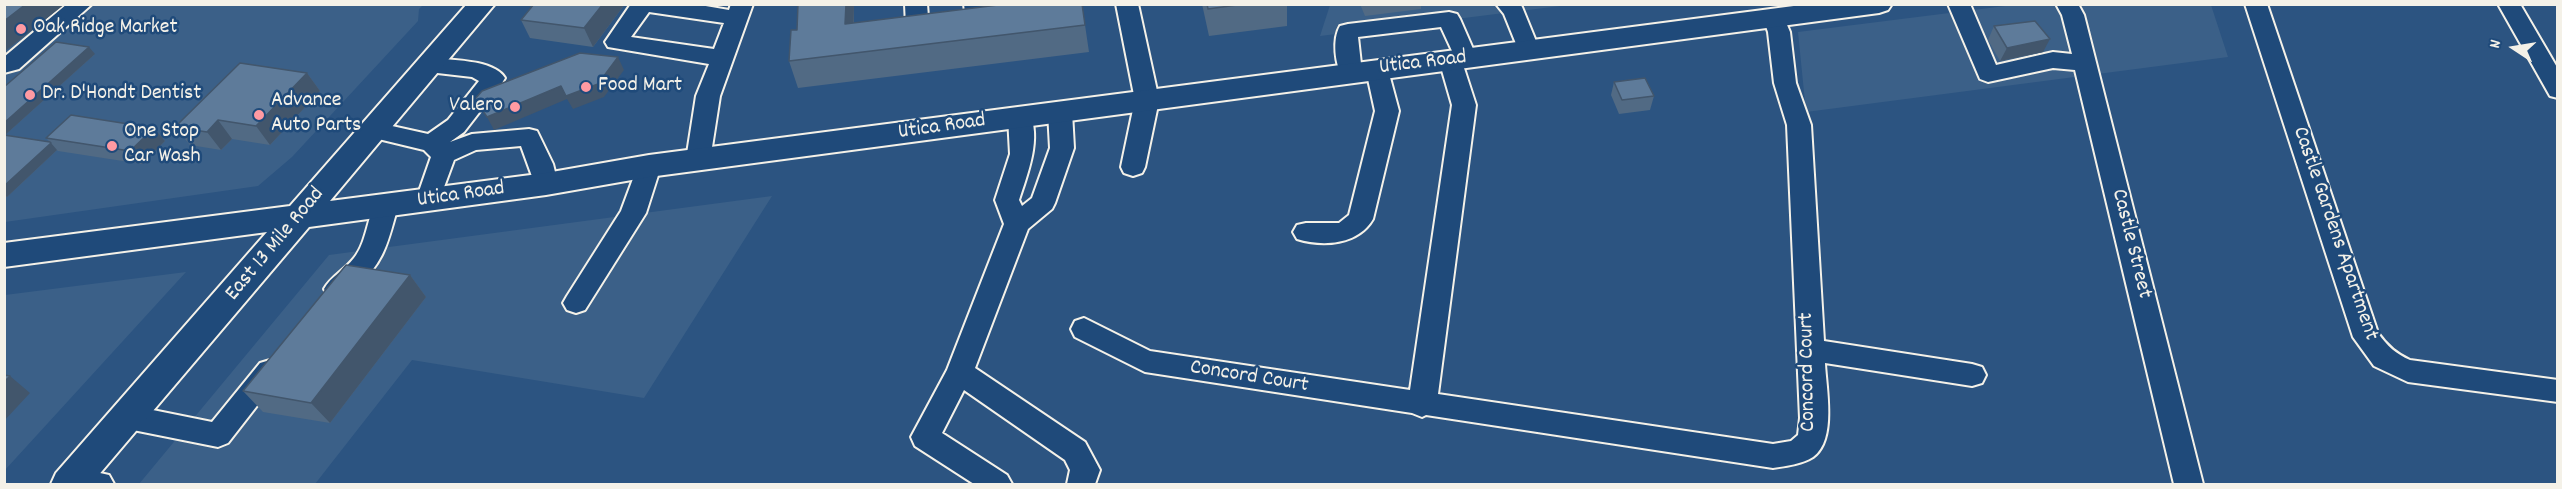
<!DOCTYPE html>
<html>
<head>
<meta charset="utf-8">
<style>
  body { margin:0 }
  #map { position:relative; width:2562px; height:489px; overflow:hidden; background:#2c5481; font-family:Dekko,sans-serif }
  canvas { display:block }
  .frame { position:absolute; inset:0; border:6px solid #f4f1e8; pointer-events:none }
  .north { position:absolute; left:2484px; top:18px; width:60px; height:60px; -webkit-text-stroke:4px #1f4a7a; paint-order:stroke; rotate:282deg; font-size:16px; font-weight:700; line-height:24px; text-align:center; color:#f4f1e8 }
  .north::after { content:''; display:block; margin:auto; width:21px; height:27px; background:#f4f1e8; clip-path:polygon(50% 0,100% 100%,50% 72%,0 100%) }
</style>
</head>
<body>
<div id="map">
<canvas width="2562" height="489"></canvas>
<div class="frame"></div>
<div class="north">N</div>
</div>
<script>
const c = document.querySelector('canvas').getContext('2d');
c.lineJoin = 'round';
function fillPath(path, color) { c.fillStyle = color; c.fill(path, 'evenodd'); }
function strokePath(path, color, width, dash) { c.strokeStyle = color; c.lineWidth = width; c.lineCap = dash ? 'butt' : 'round'; c.setLineDash(dash || []); c.stroke(path); }
function drawText(font, color, halo, rows, align = 'center') {
  c.font = font + ' Dekko,sans-serif'; c.lineWidth = 5; c.setLineDash([]); c.textBaseline = 'middle'; c.strokeStyle = halo; c.fillStyle = color; for (const [text, x, y, turn = 0] of rows) {
    c.save(); c.translate(x, y); c.rotate((+turn || 0) * Math.PI / 180); c.textAlign = isNaN(turn) ? turn : align; if (halo) c.strokeText(text, 0, 0); c.fillText(text, 0, 0); c.restore();
  }
}
fillPath(new Path2D(`
  M4 5H423L419 9 418 21 292 157 258 186 5 222Z
  M1330 5H1568L1320 36Z
  M2013 5H2211L2228 57 1806 112 1798 32Z
  M772 196 644 398 412 360 315 484H139L329 255Z
  M186 272 5 470V295Z`), '#3b6088');
const minor = new Path2D(`
  M67 4H92L19 69 4 73V57Z
  M631 4H694L729 10 731 4H753L720 96 710 160 707 166 698 169 689 166 686 160 696 96 709 64 608 47 605 42ZM649 12 724 23 714 49 631 37Z
  M905 4H927L928 17 965 12 964 4H986L988 18 985 23 977 25 917 33 909 31 906 26Z
  M1116 4H1138L1159 100 1145 167 1142 173 1133 176 1124 173 1121 167 1135 100Z
  M1496 4H1520L1522 7 1540 51 1537 56 1529 58 1521 56 1504 14Z
  M1948 4H1970L1996 65 2053 52 2072 54 2062 15 2056 4H2078L2084 15 2203 484H2174L2075 70 2053 68 1988 82 1980 79Z
  M2245 4H2267L2378 333C2387 346 2396 354 2410 360L2558 380V402L2408 382 2374 366 2353 337Z
  M2498 4H2520L2558 69V98L2550 96Z
  M1774 11 1782 13 1790 32 1796 83 1811 125 1824 341 1972 364 1982 367 1986 375 1982 383 1972 386 1825 363C1826 388 1837 440 1813 457 1802 464 1786 466 1773 468L1426 415 1422 417 1412 413 1145 372 1075 337 1071 329 1075 321 1084 318 1150 351 1410 390 1452 105 1439 60 1442 55 1453 53 1441 27 1358 37 1362 73 1359 78 1351 81 1343 78C1335 65 1332 39 1340 26L1348 24 1449 12 1457 14 1460 19 1477 58 1474 63 1463 65 1476 105 1438 394 1773 444 1791 441 1798 435 1800 418 1787 125 1774 83 1768 32 1763 18 1766 13Z
  M428 58C448 60 494 59 505 78L502 83 464 132 450 142 472 134 529 129 537 131 553 164 558 184 555 190 546 193 537 190 521 146 476 150 454 160 437 206 428 209 419 206 416 200 431 157 424 150 366 136 362 130 366 124 374 122 428 134 448 120 479 81 472 77 420 71 417 66 420 61Z
  M1377 62 1385 65 1388 70 1399 111 1373 219C1358 245 1323 247 1297 239L1293 232 1297 225 1306 223H1339L1349 215 1375 111 1366 70 1369 65Z
  M1060 104 1068 106 1072 112 1074 148 1055 203 1052 209 1028 229 975 368 1085 442 1100 470 1095 484H1067L1070 470 1065 460 964 390 942 433 1007 475 1012 484H974L915 446 911 437 947 370 1004 224 995 200 1010 154 1008 117 1012 111 1020 109 1028 111C1043 136 1027 175 1019 200L1022 206 1032 198 1050 148 1048 112 1052 106Z
  M649 157 658 160 661 166 646 213 585 310 576 313 567 310 563 303 567 296 621 211 640 160Z
  M386 197 395 200 398 206C388 241 385 262 356 287 346 296 341 300 328 296L324 289C331 276 345 270 354 258 367 242 367 217 377 200Z
  M270 360 280 363 284 371 228 443 218 447 128 429 118 425 114 417 118 409 128 405 212 422 260 363Z
  M73 467 109 475 114 484H61L58 480 63 471Z`);
const major = new Path2D(`
  M467 4H495L330 201 546 173 649 155 1809 4H1892L1888 10 1879 13 649 177 546 195 309 227 91 484H51L56 473 267 232 4 267V243L290 206Z`);
strokePath(minor, '#f4f1e8', 4);
strokePath(major, '#f4f1e8', 4);
fillPath(minor, '#1f4a7a');
fillPath(major, '#1f4a7a');
fillPath(new Path2D(`
  M625 4 593 47 530 38 521 20Z
  M854 4V23L1085 25 1089 52 798 88 789 61Z
  M1202 4H1287V26L1209 36Z
  M1360 4H1421V9L1365 16Z
  M1994 26 2043 52 2000 61 1988 40Z
  M95 54 5 135 50 142 46 138 154 128 165 141 142 164 58 151 57 150 7 197H4V87Z
  M307 73 320 91 270 145 232 139 221 150 190 145 175 127Z
  M1614 82 1654 96 1650 110 1619 114 1611 95Z
  M410 275 426 297 330 423 263 412 243 391Z`), '#516a84');
fillPath(new Path2D(`
  M26 4H65L4 52V21Z
  M603 4H625L593 47 584 28Z
  M846 4H854L853 51 845 24Z
  M2050 39 2043 52 2000 61 2007 48Z
  M89 47 95 54 4 136V123Z
  M618 57 624 70 604 97 573 109 567 99 494 130 487 117Z
  M307 73 320 91 270 145 256 126Z
  M218 120 232 139 221 150 207 132Z
  M154 128 165 141 142 164 130 151Z
  M51 143 57 150 7 197 4 195V186Z
  M410 275 426 297 330 423 311 403Z
  M10 376 30 393 4 421V382Z`), '#42566c');
const building = new Path2D(`
  M4 4H26L4 21Z
  M534 4H603L584 28 521 20Z
  M798 4H846L845 24 1006 4H1082L1085 25 789 61 791 30H797Z
  M1207 4H1244L1208 9Z
  M2035 21 2050 39 2007 48 1994 26Z
  M56 42 89 47 4 123V87Z
  M580 53 618 57 598 84 566 96 561 86 487 117 475 99 482 91Z
  M240 63 307 73 256 126 218 120 207 132 175 127Z
  M1645 78 1654 96 1622 100 1614 82Z
  M71 115 154 128 130 151 46 138Z
  M4 135 50 142 51 143 4 186Z
  M346 265 410 275 311 403 243 391Z
  M4 375 10 376 4 382Z`);
fillPath(building, '#5e7b9a');
strokePath(building, '#42566c', 1.5);
for (const [x, y, r, color] of [
  [21,29,6,"#ff9aa2"],
  [586,87,6,"#ff9aa2"],
  [30,95,6,"#ff9aa2"],
  [515,107,6,"#ff9aa2"],
  [259,115,6,"#ff9aa2"],
  [112,146,6,"#ff9aa2"]
]) { const dot = new Path2D(); dot.arc(x, y, r, 0, 2 * Math.PI); c.fillStyle = color; c.fill(dot); strokePath(dot, '#1f4a7a', 2); }
drawText('22px', '#f4f1e8', '#1f4a7a', [
  ["Oak Ridge Market",33,29],
  ["Food Mart",598,87],
  ["Dr. D'Hondt Dentist",42,95],
  ["Advance",271,102],
  ["Auto Parts",271,127],
  ["Valero",503,107,"right"],
  ["One Stop",124,133],
  ["Car Wash",124,158]
], 'left');
drawText('22px', '#f4f1e8', '#1f4a7a', [
  ["Utica Road",1423,64,-7],
  ["Utica Road",942,128,-8],
  ["Utica Road",461,196,-8],
  ["Castle Gardens Apartment",2334,234,71],
  ["Castle Street",2130,244,76],
  ["East 13 Mile Road",276,245,-50],
  ["Concord Court",1809,372,-91],
  ["Concord Court",1249,378,9]
]);
</script>
</body>
</html>
